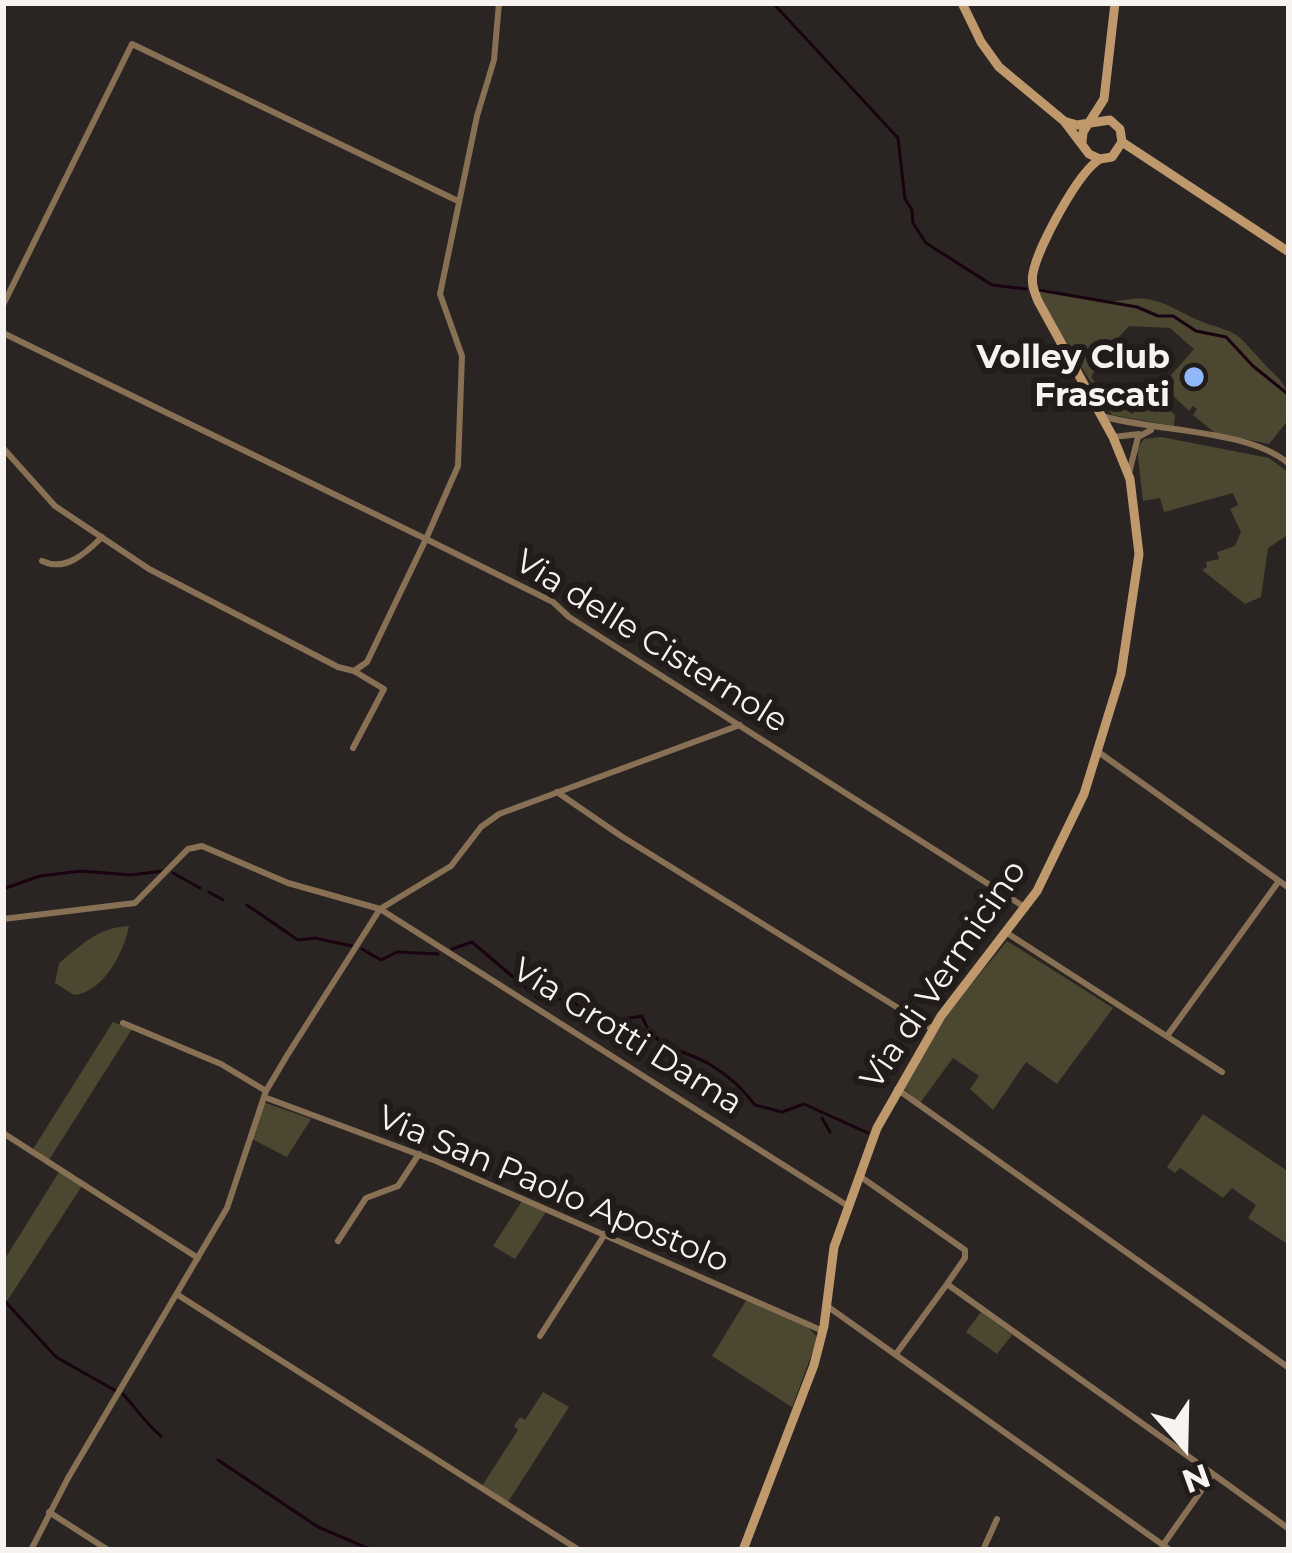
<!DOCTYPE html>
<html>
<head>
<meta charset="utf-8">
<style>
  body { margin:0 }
  #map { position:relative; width:1292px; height:1553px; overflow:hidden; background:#2a2523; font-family:Montserrat,sans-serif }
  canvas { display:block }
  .frame { position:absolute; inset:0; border:6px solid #f7f3f1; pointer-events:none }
  .north { position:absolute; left:1124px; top:1385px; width:120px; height:120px; -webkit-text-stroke:9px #211b19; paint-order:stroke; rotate:160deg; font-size:33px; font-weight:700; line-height:48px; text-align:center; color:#f7f3f1 }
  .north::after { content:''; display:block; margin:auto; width:42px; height:54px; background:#f7f3f1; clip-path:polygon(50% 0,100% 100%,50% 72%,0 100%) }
</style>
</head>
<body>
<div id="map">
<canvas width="1292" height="1553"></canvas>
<div class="frame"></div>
<div class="north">N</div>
</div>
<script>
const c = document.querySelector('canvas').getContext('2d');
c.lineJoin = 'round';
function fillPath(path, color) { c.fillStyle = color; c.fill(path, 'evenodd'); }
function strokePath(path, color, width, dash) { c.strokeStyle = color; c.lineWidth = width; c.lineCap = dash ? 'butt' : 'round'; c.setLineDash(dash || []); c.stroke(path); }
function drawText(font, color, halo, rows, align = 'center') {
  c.font = font + ' Montserrat,sans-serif'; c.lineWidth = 12; c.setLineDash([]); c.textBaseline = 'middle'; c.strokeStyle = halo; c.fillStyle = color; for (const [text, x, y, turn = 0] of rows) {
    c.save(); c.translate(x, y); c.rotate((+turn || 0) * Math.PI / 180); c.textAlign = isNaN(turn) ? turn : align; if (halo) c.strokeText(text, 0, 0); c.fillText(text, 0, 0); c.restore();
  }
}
fillPath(new Path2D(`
  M1037 288C1059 291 1079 298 1101 301 1117 303 1132 297 1147 299 1171 303 1186 317 1208 324 1240 334 1236 333 1259 358 1283 386 1289 378 1289 419L1269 444 1215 433 1193 415 1197 409 1193 406 1189 411 1165 388 1166 381 1194 349 1170 328 1129 326 1118 338 1128 347 1124 351 1116 345 1110 352 1098 342 1093 348 1104 358 1101 361 1090 351 1085 356 1096 368 1091 377 1102 391 1132 414 1143 403 1152 410 1162 404 1175 415 1174 426 1112 415 1046 312Z
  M1161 437 1269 458 1289 473V534L1268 548 1261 597 1245 604 1202 570 1207 567 1206 562 1219 559 1217 552 1235 546 1241 532 1230 509 1238 505 1233 493 1164 512 1160 498 1143 501 1137 448 1144 439Z
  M129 926C124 952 103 993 74 995L55 983 59 963C82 945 98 927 129 926Z
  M1007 941 1113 1008 1057 1084 1026 1062 993 1110 970 1089 979 1076 953 1058 920 1103 903 1088 942 1020Z
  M113 1022 132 1029 49 1160 33 1149Z
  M263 1102 311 1119 287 1157 252 1139Z
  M1203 1114 1289 1172V1245L1248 1218 1256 1205 1232 1188 1223 1198 1180 1168 1175 1173 1167 1167Z
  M59 1172 82 1186 7 1301 3 1299V1262Z
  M522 1201 546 1212 515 1259 493 1246Z
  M747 1299 805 1324 818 1338 792 1407 712 1356Z
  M981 1312 1012 1335 997 1354 966 1332Z
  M543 1392 569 1407 508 1502 482 1486 518 1430 514 1426 520 1417 525 1420Z`), '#4b4731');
strokePath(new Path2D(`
  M773 3 898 138 905 199 912 210 913 223 926 243 992 285 1026 289
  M1039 290 1137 307 1158 316H1173L1196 331 1226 337 1253 366 1289 395
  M173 873 200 888
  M3 889 40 876 81 871 131 875 163 871
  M209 892 223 900
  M247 905 298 940 315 938 352 946
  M362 949 381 960 397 952 438 954
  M452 949 472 942 539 999H570L599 1023 642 1016C653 1050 685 1049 711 1065 729 1076 743 1089 755 1105L782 1112 804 1104 868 1133
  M822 1118 830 1132
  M3 1299 56 1357 116 1391
  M123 1394C137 1409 146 1424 161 1436
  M218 1460 318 1527 372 1550`), '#1a0310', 3);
strokePath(new Path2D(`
  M3 305 132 44 458 201
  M3 333 426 539 458 466 462 356 440 294 477 116 494 60 499 3
  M1102 416C1156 432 1249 429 1289 464
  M1113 437 1139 434
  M3 448 55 506 149 569 338 667 354 671 367 662 426 539 553 602 569 617 1026 908
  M1129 473 1138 437 1151 430
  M42 561C65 572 85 554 102 537
  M353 748 384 689 354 671
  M1097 751 1289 888
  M557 792 621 836 932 1029
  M3 919 135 903 188 849 202 846 288 883 380 909 848 1206
  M1007 933 1222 1072
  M123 1023 221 1064 266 1091
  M1167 1036 1279 881
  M897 1089 1289 1368
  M264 1097 436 1161 823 1331
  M3 1133 198 1258
  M861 1177 965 1250V1258L947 1284 1213 1474
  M338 1241 366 1198 398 1186 419 1154
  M178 1295 579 1550
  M827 1306 1170 1550
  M540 1336 605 1234
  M896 1354 947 1284
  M49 1512 108 1550
  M1163 1545 1213 1474 1289 1529
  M31 1550 68 1478 227 1208 266 1091 288 1054 380 909 451 866 481 827 499 814 740 725
  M983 1550 997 1519`), '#877054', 6);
strokePath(new Path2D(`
  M962 3 981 42 999 67 1064 121 1089 154 1100 159 1112 157 1122 142
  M1067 122 1077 125 1110 120 1120 129 1122 142
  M1082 142 1083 132 1104 99 1115 3
  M1122 142 1289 252
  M743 1550 814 1365 824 1326 834 1247 877 1128 941 1016 1037 891 1084 794 1121 674 1139 554 1130 479 1113 437 1038 301C1034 291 1031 284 1033 273 1038 247 1078 172 1100 159`), '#bf996c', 9);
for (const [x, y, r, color] of [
  [1194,377,12,"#91b8fd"]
]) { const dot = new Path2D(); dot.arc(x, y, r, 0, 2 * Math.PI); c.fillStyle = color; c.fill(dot); strokePath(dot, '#211b19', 4.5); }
drawText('bold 33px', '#f7f3f1', '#211b19', [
  ["Volley Club",1170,358],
  ["Frascati",1170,396]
], 'right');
drawText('33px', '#f7f3f1', '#211b19', [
  ["Via delle Cisternole",651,642,32],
  ["Via di Vermicino",944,975,-56],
  ["Via Grotti Dama",627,1037,32],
  ["Via San Paolo Apostolo",553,1190,23]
]);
</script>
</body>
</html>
